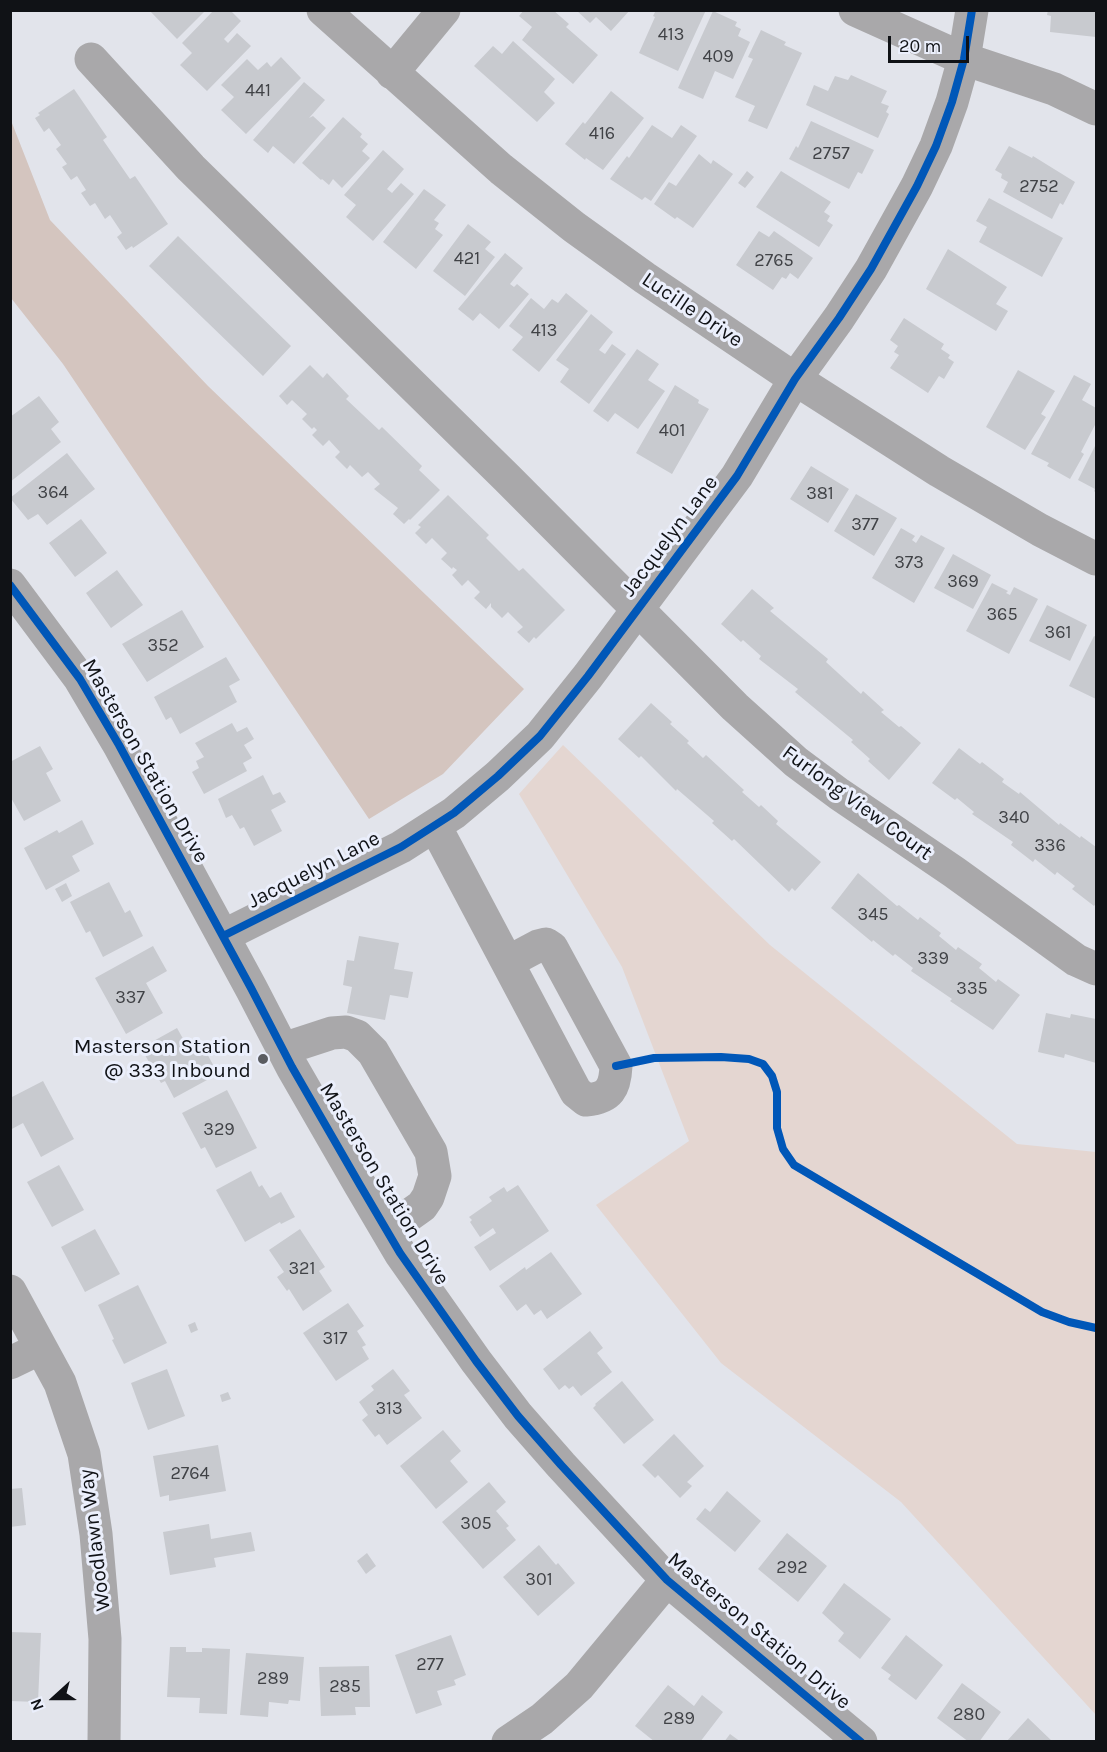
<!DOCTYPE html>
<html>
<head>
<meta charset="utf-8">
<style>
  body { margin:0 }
  #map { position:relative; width:1107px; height:1752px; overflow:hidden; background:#e2e4eb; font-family:Karla,sans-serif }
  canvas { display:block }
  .frame { position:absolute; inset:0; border:12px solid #101216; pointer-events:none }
  .north { position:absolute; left:24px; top:1668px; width:60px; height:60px; -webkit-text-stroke:4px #ebeffc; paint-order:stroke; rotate:249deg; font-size:16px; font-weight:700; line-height:24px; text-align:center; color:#101216 }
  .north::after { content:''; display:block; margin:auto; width:21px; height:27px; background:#101216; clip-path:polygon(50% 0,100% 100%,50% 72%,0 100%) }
  .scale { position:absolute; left:888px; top:36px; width:81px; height:27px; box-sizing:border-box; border:3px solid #101216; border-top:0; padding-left:8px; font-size:18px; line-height:21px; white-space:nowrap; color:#101216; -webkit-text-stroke:4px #ebeffc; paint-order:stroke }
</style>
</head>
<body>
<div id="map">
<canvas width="1107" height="1752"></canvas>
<div class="frame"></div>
<div class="north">N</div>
<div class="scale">20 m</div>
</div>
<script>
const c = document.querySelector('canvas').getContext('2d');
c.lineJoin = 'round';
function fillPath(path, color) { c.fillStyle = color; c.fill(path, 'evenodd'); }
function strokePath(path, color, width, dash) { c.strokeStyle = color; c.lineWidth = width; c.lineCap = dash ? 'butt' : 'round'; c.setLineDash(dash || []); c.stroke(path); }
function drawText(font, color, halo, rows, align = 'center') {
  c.font = font + ' Karla,sans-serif'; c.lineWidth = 6; c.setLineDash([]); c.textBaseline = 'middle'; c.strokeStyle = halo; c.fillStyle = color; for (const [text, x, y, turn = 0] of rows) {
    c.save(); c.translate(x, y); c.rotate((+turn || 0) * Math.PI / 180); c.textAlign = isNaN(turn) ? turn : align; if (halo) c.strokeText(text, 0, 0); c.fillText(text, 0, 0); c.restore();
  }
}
fillPath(new Path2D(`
  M563 745 770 945 1017 1144 1096 1152V1715L901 1502 721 1363 596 1205 689 1141 622 967 519 794Z`), '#e4d6d1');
fillPath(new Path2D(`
  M10 118 50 220 208 386 524 689 443 774 369 819 63 364 11 298Z`), '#d4c5bf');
fillPath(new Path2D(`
  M149 10H206L177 39Z
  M214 10H230L241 21 224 39 228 43 237 33 251 46 207 91 180 65 192 53 182 43Z
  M524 10H553L569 24 566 27 598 55 573 84 522 40 532 27 519 16Z
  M576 10H630L611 31 596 17 590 23Z
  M656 10H706L678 71 639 53 655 17 653 16Z
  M1048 10H1096V37L1050 32 1051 16 1047 15Z
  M713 11 737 22 735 26 741 29 738 36 750 42 733 79 715 71 703 99 678 88Z
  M761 30 786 42 784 45 802 53 767 129 748 121 755 106 735 97 753 59 748 57Z
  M513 41 555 79 544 92 555 103 537 122 474 66 493 46 502 54Z
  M281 57 301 78 246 134 221 110 234 97 221 85 247 59 258 70 267 62 271 67Z
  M851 75 887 91 881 103 889 106 886 112 889 114 878 138 806 105 814 85 828 91 835 76 848 80Z
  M304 82 325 100 309 118 313 116 326 128 294 164 273 146 268 153 253 140Z
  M74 89 107 137 103 140 130 179 135 176 168 224 133 248 132 246 126 250 117 237 122 233 110 215 105 219 95 203 90 206 81 193 86 190 77 176 71 180 62 167 67 164 56 149 61 145 49 128 44 132 35 118 40 115 38 113Z
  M611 91 644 118 603 170 586 158 585 160 565 144 583 122 585 124Z
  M343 117 362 134 360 137 368 144 362 151 370 158 342 188 333 179 329 185 322 179 321 180 302 163Z
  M811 121 874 150 862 174 858 172 849 189 789 159 796 146 798 148Z
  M652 125 672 138 681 125 697 136 651 201 645 197 642 200 610 179 627 156 629 158Z
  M1009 146 1032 158 1033 156 1075 182 1063 205 1060 203 1052 219 1003 192 1008 182 1001 178 1002 174 995 170Z
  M383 150 404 169 387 189 392 193 401 183 414 194 373 241 346 217 356 205 344 195Z
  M699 154 711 164 713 160 733 174 693 228 677 217 675 219 654 204 669 182 676 186Z
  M747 171 754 177 745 188 738 183Z
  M781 171 831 202 824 212 830 216 827 221 833 225 819 247 756 207Z
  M424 189 446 205 434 220 439 223 435 229 443 235 416 269 383 242Z
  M989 198 1063 238 1042 277 979 242 987 227 976 221Z
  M468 224 491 242 485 249 495 257 465 296 433 271Z
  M759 231 769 237 774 231 813 258 798 279 790 273 786 279 782 277 773 290 736 265Z
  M178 236 291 346 263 376 149 266Z
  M948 249 1007 287 996 304 1008 311 996 331 926 289Z
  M505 253 523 268 510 284 514 287 517 284 529 294 499 329 480 313 473 321 458 309Z
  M566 293 588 311 539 372 512 350 523 337 509 326 531 298 544 309 552 299 558 303Z
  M591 314 613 332 599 350 605 354 612 344 626 354 589 404 560 382 569 369 556 360Z
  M904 318 944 344 941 349 950 355 948 358 954 362 944 379 939 376 928 393 890 368 899 355 894 352 898 346 890 340Z
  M637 349 659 364 648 380 665 391 638 429 615 413 608 422 593 411Z
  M310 365 323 378 327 373 349 396 346 399 379 430 382 427 422 466 419 470 440 490 410 520 409 519 404 524 393 514 398 508 374 489 380 484 368 472 362 477 350 465 347 469 335 457 340 452 329 440 323 446 312 435 317 430 314 427 312 429 302 419 307 414 292 400 287 405 279 396Z
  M1018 370 1055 391 1041 414 1046 417 1025 450 986 427Z
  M1074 375 1091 384 1082 400 1096 408V423L1081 452 1084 454 1070 479 1047 466 1049 463 1031 454Z
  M675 385 699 400 698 403 709 409 672 474 636 453Z
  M39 396 59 422 51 429 61 442 10 482V417Z
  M1096 444V493L1094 491 1095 489 1078 480Z
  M67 453 95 489 47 525 38 514 28 520 10 498Z
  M811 466 849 489 828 523 790 499Z
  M856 494 897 518 874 556 834 531Z
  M448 495 489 535 486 538 519 571 523 568 565 610 536 639 534 637 529 643 517 632 523 627 508 612 502 618 491 607V603L486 609 474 598 480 592 468 580 462 586 452 575 457 570 453 567 452 569 441 559 447 553 432 538 426 544 415 533 421 527 418 525Z
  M81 519 107 553 75 577 49 543Z
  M901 528 915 536 912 540 916 543 921 535 945 548 914 603 872 578Z
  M953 554 991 575 973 609 934 588Z
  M117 570 143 605 111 628 86 593Z
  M992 583 1008 591 1006 593 1010 595 1014 587 1038 599 1009 654 966 631Z
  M752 589 774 608 770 611 828 659 826 662 861 694 863 691 884 710 881 712 899 727 901 726 921 743 889 780 868 761 870 759 851 742 853 740 795 692 798 689 759 659 761 656 743 640 741 642 721 624Z
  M1047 605 1087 625 1070 661 1029 641Z
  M182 610 204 647 147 682 122 644Z
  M1094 636 1096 637V699L1069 686Z
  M226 657 240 680 229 686 237 702 180 734 171 717 166 720 154 697Z
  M651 703 672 722 670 724 689 741 687 743 703 758 706 755 744 790 742 792 759 807 761 805 778 821 776 824 821 862 795 891 792 888 789 892 734 839 732 841 712 823 714 821 677 789 676 791 641 756 639 758 618 739Z
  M232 723 237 732 247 727 254 739 244 745 252 758 243 763 247 771 204 794 192 772 199 768 196 761 204 757 195 743Z
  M40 746 53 769 46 773 61 801 24 821 10 796V762Z
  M959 748 980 764 982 762 1004 779 1002 782 1019 794 1020 792 1059 825 1060 823 1080 838 1081 836 1096 847V903L1094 906 1072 889 1075 886 1057 872 1055 875 1035 859 1033 862 1011 845 1013 842 972 814 974 812 957 798 955 800 932 783Z
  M263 775 273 795 280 792 286 802 271 810 282 831 254 846 244 827 240 829 232 815 226 818 218 799Z
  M82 820 94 844 72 856 80 871 46 890 24 848 57 830 59 833Z
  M858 873 897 906 899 905 918 920 920 917 941 933 939 936 956 950 958 947 982 964 979 968 996 982 998 979 1020 995 993 1030 950 1001 952 999 911 971 913 968 895 954 893 956 873 940 872 942 831 908Z
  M109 882 125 913 130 910 143 936 103 957 90 931 86 933 70 902Z
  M66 883 72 896 62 902 55 889Z
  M359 936 399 943 394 969 413 972 408 998 390 995 385 1020 347 1013 352 987 343 985 347 960 354 961Z
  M153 946 167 971 146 983 163 1013 126 1034 95 978Z
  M1046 1013 1070 1018 1071 1014 1096 1019V1063L1065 1054 1064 1058 1038 1052Z
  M177 1028 186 1044 192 1040 198 1051 204 1048 218 1074 174 1098 165 1081 161 1083 141 1048Z
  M43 1081 74 1139 41 1157 23 1123 10 1130V1098Z
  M227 1090 257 1148 216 1168 205 1147 201 1149 182 1113Z
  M59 1165 84 1210 52 1227 27 1182Z
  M251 1171 259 1187 262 1185 270 1198 281 1192 295 1217 281 1224 280 1222 245 1242 216 1190Z
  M518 1185 549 1231 490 1271 474 1247 496 1233 493 1228 480 1237 470 1222 472 1220 469 1217 492 1201 489 1197 504 1187 507 1192Z
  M95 1229 120 1274 85 1292 61 1247Z
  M300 1229 325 1267 319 1271 332 1291 303 1311 289 1289 287 1291 277 1277 284 1272 269 1250Z
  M551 1252 582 1294 547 1319 541 1310 534 1315 526 1304 517 1311 499 1286 525 1267 526 1270Z
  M138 1285 167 1343 124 1364 112 1340 114 1339 98 1305Z
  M348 1303 364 1326 357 1331 366 1345 362 1347 369 1359 336 1381 303 1333Z
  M195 1322 198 1330 191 1333 188 1325Z
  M590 1331 603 1348 597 1353 612 1372 581 1396 573 1386 569 1389 565 1385 559 1390 543 1369Z
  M167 1369 185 1416 148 1430 131 1383Z
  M393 1369 410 1391 404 1395 422 1418 387 1445 379 1434 375 1437 362 1420 368 1415 359 1402 374 1390 371 1386Z
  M622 1381 654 1420 624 1444 593 1408 596 1405 595 1404Z
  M228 1392 231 1399 222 1402 220 1395Z
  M443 1430 461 1451 450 1461 468 1482 436 1509 400 1466Z
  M674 1434 704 1466 687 1482 692 1486 680 1498 658 1475 655 1478 642 1465Z
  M218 1445 226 1491 169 1501V1495L160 1497 153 1456Z
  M489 1482 506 1502 496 1511 509 1526 506 1528 516 1540 483 1569 442 1522Z
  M22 1488 26 1525 10 1527V1489Z
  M727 1491 761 1521 735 1552 696 1519 705 1508 710 1512Z
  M209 1524 211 1539 251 1532 255 1551 214 1558 216 1567 170 1575 163 1532Z
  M787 1533 827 1566 798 1602 758 1569Z
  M539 1545 556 1565 558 1563 575 1583 538 1616 503 1577Z
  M367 1553 376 1566 366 1574 357 1561Z
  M844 1583 891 1619 860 1659 838 1641 844 1633 822 1613Z
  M10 1632 41 1633 38 1702 10 1701Z
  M451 1635 466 1675 454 1680 456 1685 437 1691 442 1705 416 1714 395 1655Z
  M906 1635 943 1665 916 1700 888 1679 891 1675 881 1668Z
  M170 1647H186V1652H202V1648L230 1649 227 1714 199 1713 200 1698 167 1697Z
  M246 1653 304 1657 300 1701 289 1700 288 1704 269 1702 268 1717 240 1715Z
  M369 1666 370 1707H355L356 1715 321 1716 319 1667Z
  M962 1683 1001 1712 979 1742H969L937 1718Z
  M668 1685 694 1706 702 1695 723 1712 700 1742H655L635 1726Z
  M1028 1718 1053 1742H1006Z
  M730 1734 741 1742H724Z`), '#c8cacf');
strokePath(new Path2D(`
  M323 10 501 169 574 227 645 278 795 379 939 471 1040 530 1096 559
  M855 10 964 59 1054 89 1096 109
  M91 59 191 168 507 478 735 707 796 762 839 794 954 872 1076 960 1096 969
  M392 73 444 10
  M10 585 80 679 119 745 251 988 292 1067 360 1185 400 1253 476 1361 518 1416 561 1465 667 1580 861 1742
  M435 826 576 1092 586 1100C610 1098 615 1088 616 1066L552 948 546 944 538 946 508 962
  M223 936 401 847 454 813 498 776 540 736 588 676 737 476 795 379 839 318 871 269 917 186 936 146 952 102 964 59 972 10
  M283 1049 332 1033 346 1032 357 1036 373 1052 431 1152 435 1176 428 1197 422 1206 387 1231
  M10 1291 60 1383 84 1454 96 1534 105 1639 104 1742
  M10 1363 41 1348
  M508 1742 542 1719 579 1686 667 1580`), '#a9a8aa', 33);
strokePath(new Path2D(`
  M10 585 80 679 119 745 251 988 292 1067 360 1185 400 1253 476 1361 518 1416 561 1465 667 1580 861 1742
  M223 936 401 847 454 813 498 776 540 736 588 676 737 476 795 379 839 318 871 269 917 186 936 146 952 102 964 59 972 10
  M616 1066 654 1058 721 1057 749 1059 763 1064 772 1076 777 1092V1128L783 1149 794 1165 1042 1312 1069 1322 1096 1328`), '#0057b8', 8);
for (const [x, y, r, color] of [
  [263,1059,6,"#5a5c61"]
]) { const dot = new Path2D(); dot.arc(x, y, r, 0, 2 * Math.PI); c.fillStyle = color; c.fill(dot); strokePath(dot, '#ebeffc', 2); }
drawText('18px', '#404246', null, [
  ["413",671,35],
  ["409",718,57],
  ["441",258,91],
  ["416",602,134],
  ["2757",831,154],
  ["2752",1039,187],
  ["421",467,259],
  ["2765",774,261],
  ["413",544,331],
  ["401",672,431],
  ["364",53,493],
  ["381",820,494],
  ["377",865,525],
  ["373",909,563],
  ["369",963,582],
  ["365",1002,615],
  ["361",1058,633],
  ["352",163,646],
  ["340",1014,818],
  ["336",1050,846],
  ["345",873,915],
  ["339",933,959],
  ["335",972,989],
  ["337",130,998],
  ["329",219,1130],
  ["321",302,1269],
  ["317",335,1339],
  ["313",389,1409],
  ["2764",190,1474],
  ["305",476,1524],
  ["292",792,1568],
  ["301",539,1580],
  ["277",430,1665],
  ["289",273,1679],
  ["285",345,1687],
  ["280",969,1715],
  ["289",679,1719]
]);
drawText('21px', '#101216', '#ebeffc', [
  ["Lucille Drive",692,310,34],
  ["Jacquelyn Lane",670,536,-53],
  ["Masterson Station Drive",145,761,60],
  ["Furlong View Court",857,803,36],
  ["Jacquelyn Lane",314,870,-27],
  ["Masterson Station Drive",384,1184,59],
  ["Woodlawn Way",95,1540,-97],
  ["Masterson Station Drive",759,1631,40]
]);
drawText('21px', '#101216', '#ebeffc', [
  ["Masterson Station",251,1047],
  ["@ 333 Inbound",251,1071]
], 'right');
</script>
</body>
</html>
